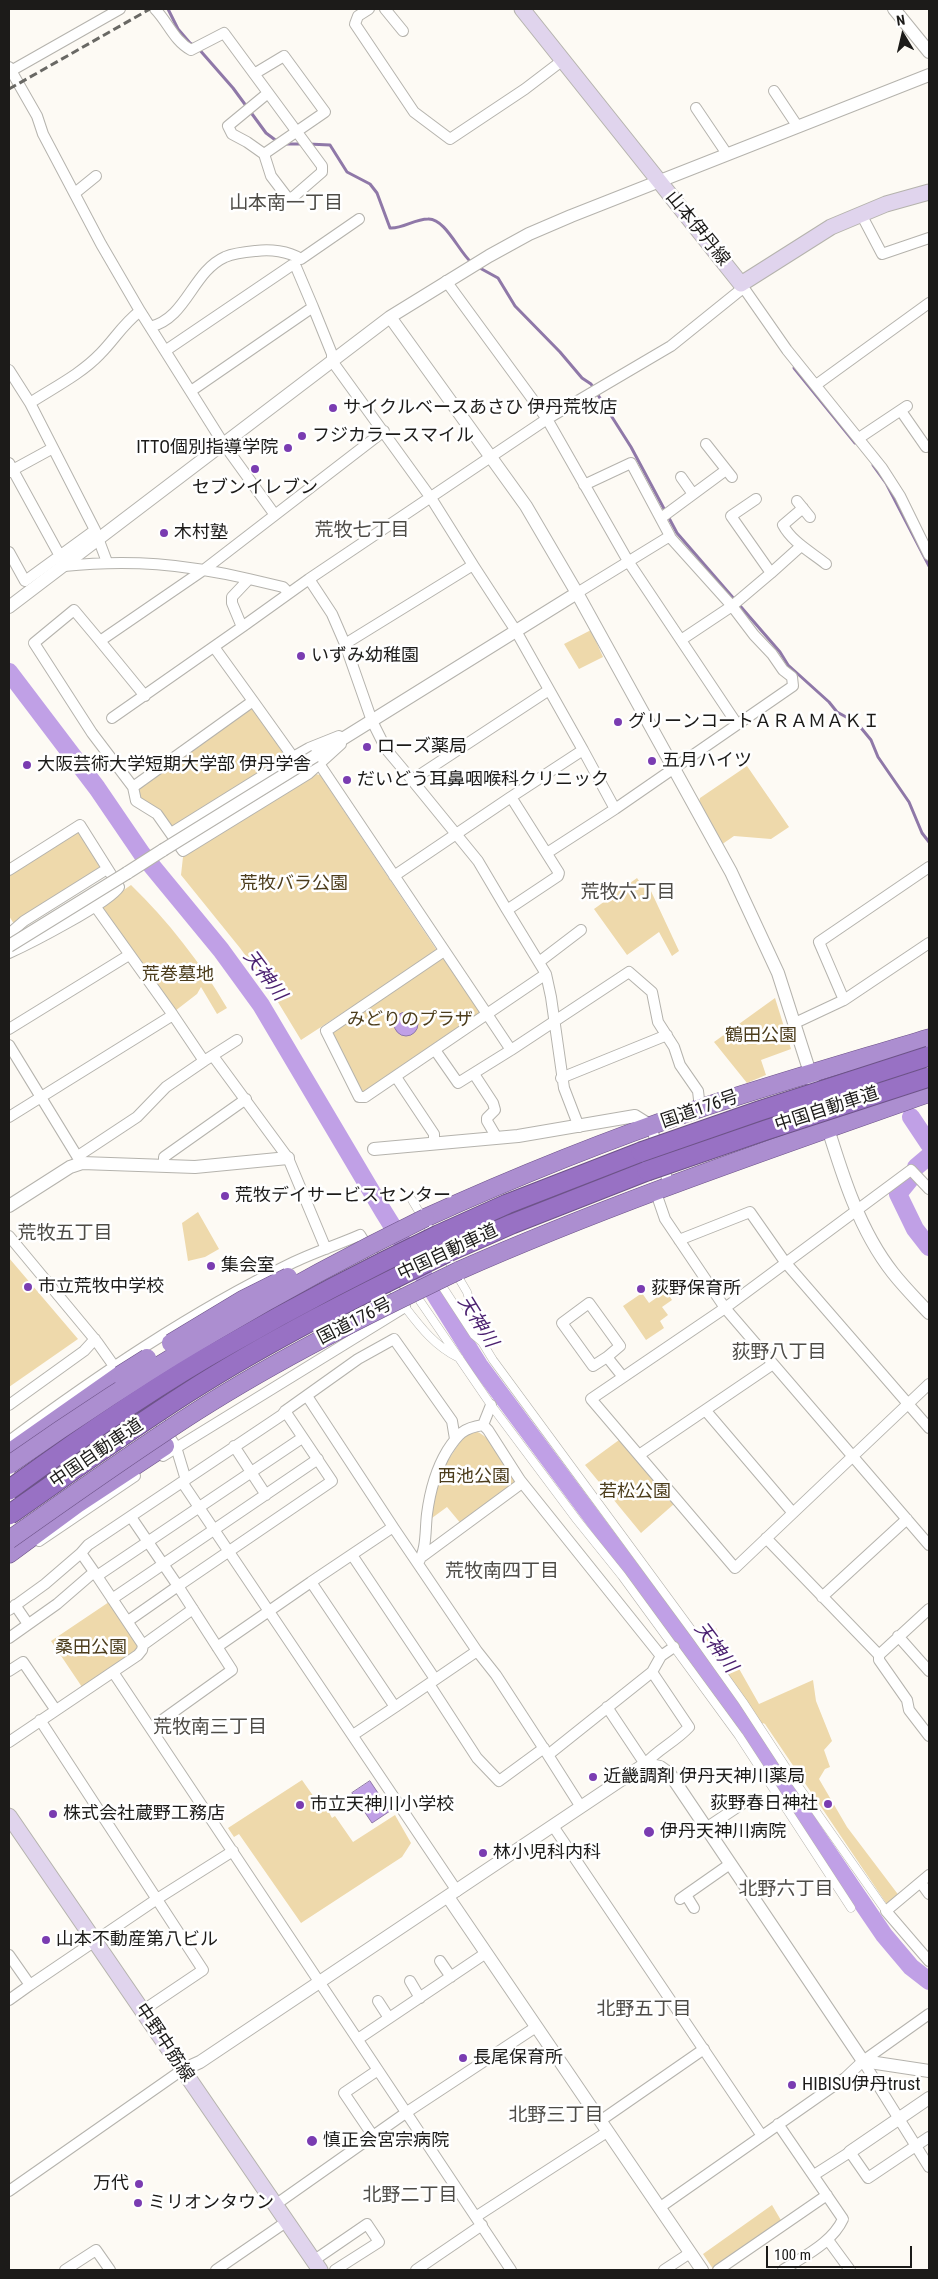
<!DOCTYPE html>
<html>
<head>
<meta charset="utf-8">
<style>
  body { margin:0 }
  #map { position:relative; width:938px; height:2279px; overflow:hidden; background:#fdfaf4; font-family:"Roboto Condensed",sans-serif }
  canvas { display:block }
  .frame { position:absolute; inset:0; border:10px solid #1c1b19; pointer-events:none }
  .north { position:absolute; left:878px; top:10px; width:50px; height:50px; -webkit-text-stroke:4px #fff; paint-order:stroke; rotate:351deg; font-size:14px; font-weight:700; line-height:20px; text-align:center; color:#1c1b19 }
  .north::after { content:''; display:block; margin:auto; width:18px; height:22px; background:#1c1b19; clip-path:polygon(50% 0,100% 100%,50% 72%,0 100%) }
  .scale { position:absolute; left:766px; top:2246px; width:146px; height:22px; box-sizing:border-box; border:2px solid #1c1b19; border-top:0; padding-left:6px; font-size:15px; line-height:18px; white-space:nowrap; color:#1c1b19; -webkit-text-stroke:4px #fff; paint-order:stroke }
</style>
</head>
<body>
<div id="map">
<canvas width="938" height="2279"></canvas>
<div class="frame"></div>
<div class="north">N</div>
<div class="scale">100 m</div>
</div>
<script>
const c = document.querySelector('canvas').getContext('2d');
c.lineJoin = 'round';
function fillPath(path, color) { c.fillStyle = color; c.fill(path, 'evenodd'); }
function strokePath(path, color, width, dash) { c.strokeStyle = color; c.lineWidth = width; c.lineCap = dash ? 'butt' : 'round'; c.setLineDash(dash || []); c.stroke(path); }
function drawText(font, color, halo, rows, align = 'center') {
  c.font = font + ' "Roboto Condensed","Noto Sans JP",sans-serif'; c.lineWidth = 5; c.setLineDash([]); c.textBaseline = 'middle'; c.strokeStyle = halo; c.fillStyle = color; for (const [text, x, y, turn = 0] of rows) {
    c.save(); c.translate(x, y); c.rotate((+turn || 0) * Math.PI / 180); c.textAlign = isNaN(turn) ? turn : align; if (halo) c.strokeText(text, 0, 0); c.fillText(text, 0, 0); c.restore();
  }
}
fillPath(new Path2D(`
  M591 630 603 657 579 669 564 644Z
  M250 709H254L285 753V758L175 826H168L138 799 136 789Z
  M747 766 789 827 771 839 734 836 721 845 699 802 700 798Z
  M316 774 320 775 436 949 435 953 301 1040 270 989 240 948 181 875 183 857Z
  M78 832 83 833 101 863V870L14 924 9 916V875Z
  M637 878 643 887 650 889 679 951 672 956 659 932 627 955 594 909Z
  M131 885C168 921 201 963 227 1008L217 1014 201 987 197 994 175 1011 101 909 102 905Z
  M444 957 480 1011 479 1016 365 1092 359 1091 331 1033Z
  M775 998 791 1049 761 1060 766 1075 747 1083 714 1042Z
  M198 1212 219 1249 205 1257 188 1261 182 1223Z
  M9 1258 78 1339 9 1387Z
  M666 1291 672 1300 662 1307 668 1315 660 1321 664 1328 646 1340 623 1306 642 1293 649 1303Z
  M472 1430C494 1435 507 1467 518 1484L462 1525 447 1507 432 1518 435 1487 439 1474 466 1433Z
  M619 1440 674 1504 641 1533 585 1465Z
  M109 1602 138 1646 136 1651 82 1687 51 1641Z
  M716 1628 759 1704 813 1680 816 1701 832 1741 824 1750 830 1767 825 1769 819 1779 847 1827 900 1897 892 1903H886L765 1724 763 1723 759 1727 696 1636Z
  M302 1780 321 1807 325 1805 332 1818 335 1816 353 1842 395 1815 411 1843 402 1857 301 1923 239 1834 234 1837 228 1828Z
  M772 2205 782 2222 713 2269 703 2254Z`), '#eed9ab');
const water = new Path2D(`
  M394 1024a12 12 0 1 1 24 0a12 12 0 1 1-24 0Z
  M370 1781 390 1811 372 1823 352 1793Z`);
fillPath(water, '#c0a0e6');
strokePath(water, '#8f78a8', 1);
strokePath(new Path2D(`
  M168 9 178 29 190 43 198 48 233 88 266 133 278 142
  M284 144H302
  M308 144 330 145 347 172 370 184 377 193 390 228C403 229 414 219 428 219 445 218 459 252 471 262
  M478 267 498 278 515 306 560 352 582 378 591 384 631 447 677 533 780 652 788 665 829 702 837 712 857 723 871 740 878 757 909 802 922 833 929 842
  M794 368 855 443
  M873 465 886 483 929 566`), '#8f78a8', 3);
strokePath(new Path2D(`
  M9 672 97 788 142 854 221 950 261 1005 383 1211 479 1365 733 1707 814 1832 884 1935 911 1967 929 1981
  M911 1117 929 1144
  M916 1167 929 1156
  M911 1178 898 1194 915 1229 929 1247`), '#c0a0e6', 18);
const pedestrian = new Path2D(`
  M412 1200 434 1237
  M444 1253 467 1292 482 1342 493 1360 696 1636 743 1702 796 1783 886 1911
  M444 1289 474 1335 482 1342
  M420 1301 491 1405 577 1520 622 1576 739 1736 851 1908
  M405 1307C421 1328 435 1346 459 1358`);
const minor = new Path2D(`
  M155 9C168 22 174 41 191 50L224 33 322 166V172L292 198 287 197 271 176 264 154 247 142 232 134 228 126 268 93
  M369 9 358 16 355 24 414 112 450 139 525 89 563 60
  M385 9 403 31
  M9 67 37 116 43 134 101 244 140 311
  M9 72 120 9
  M254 74 284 56 325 112 264 154
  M774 91 798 127
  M696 108 727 154
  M75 193 96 176
  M861 214 882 254 929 238
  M446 281 547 419 628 561 737 724
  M741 284 787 350 882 468 900 496 929 555
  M150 327C187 318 192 272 225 257 235 253 246 252 256 251 270 249 288 251 301 259L359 219
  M165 351 292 265 296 267 313 307
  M9 370 30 403
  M816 385 929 303
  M191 391 313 307 332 354V361L431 498 473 565
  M901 411 926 447
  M859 438 907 406
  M706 444 732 477
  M9 463 60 556
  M9 472 53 448
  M681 477 693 494
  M797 501 810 517
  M803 508 783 525C792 542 811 552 826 564
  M275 515 384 431
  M661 518 726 470
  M9 552 25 581 95 530
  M107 562 95 530 30 403C53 388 81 374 100 354 115 339 122 325 140 311L223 443 275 515 205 569 100 641 145 696
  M64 566C131 559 184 564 249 579
  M771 573 801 546
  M309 579 332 614 345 644
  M577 593 670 536 631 463 584 485
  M242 627 309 579 547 419 671 346 743 288
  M681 640 732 606 771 573 731 516 756 499
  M100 641 74 610 34 643 92 733 133 787 136 801 157 814 183 851 308 774 341 744
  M214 647 253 701
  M112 718 242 627 232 603V597L249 579 283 587 289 593
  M320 765 487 1014 546 974
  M412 780 386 749 372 721 345 644 473 565 516 631 583 750
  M133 787 253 701 293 757 309 748 339 736
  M511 797 583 750 615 809
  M171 833 293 757
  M547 853 615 809 793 686 792 677 783 670 772 654 754 635 732 606 669 536
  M9 870 80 825 119 887C109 903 29 944 9 953
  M394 876 511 797 559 873 558 876 507 910 546 974 551 997 564 1088 579 1127
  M95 906 173 1015
  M507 910 478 861 412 780 549 690
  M9 934 24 921 107 869
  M444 951 326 1031 359 1097H365L487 1014 511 1050 629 972 652 992 658 1022 674 1047 680 1065 698 1091 700 1108
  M539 962 581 930
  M844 1000 929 943
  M795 1023 844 1000 819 942 929 867
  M9 1029 129 955
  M9 1045 80 1161
  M435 1050 458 1083 511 1050
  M213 1056 288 1158 326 1249
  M474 1074 493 1103 495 1110 487 1118V1121L497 1138
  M396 1077 434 1134V1143
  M561 1078 667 1035
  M9 1117 173 1015 204 1061 237 1040
  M651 1126 669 1185
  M78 1156 137 1117 166 1087 204 1061
  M164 1166V1157L246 1099
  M929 1189 911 1170 725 1308 591 1399 735 1568 929 1384
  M655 1190 665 1219 725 1308 929 1545
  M9 1236 97 1342 114 1366
  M679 1240 750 1212 785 1262 929 1428
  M607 1357 620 1346 589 1303 562 1323 593 1366 607 1357 623 1377
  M307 1396 393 1527
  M9 1405 84 1351 95 1339
  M153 1411 176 1447 186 1480
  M706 1411 793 1513
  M483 1425 491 1405
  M302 1438 97 1576 81 1553 88 1545 282 1415 285 1411 358 1359 394 1339 452 1421 455 1439
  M9 1441C97 1376 191 1312 290 1264 312 1253 337 1245 360 1235L380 1267
  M234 1446 266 1495
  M639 1455 773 1364
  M163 1456 405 1307 388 1279
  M182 1482 457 1891
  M766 1538 879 1655 929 1609
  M39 1541 135 1476
  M352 1555 435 1679
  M423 1556 522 1483
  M418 1563C427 1549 425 1530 427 1514 430 1491 435 1471 447 1451 458 1434 463 1428 483 1425L488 1430 520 1480 661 1656
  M822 1597 907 1519
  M112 1599 318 1459
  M15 1605 28 1624
  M9 1610 45 1584 81 1553
  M128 1621 178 1586 131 1517
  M898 1636 929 1671
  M9 1638 57 1604 94 1572
  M143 1645 193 1609
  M217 1647 311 1582
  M879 1655V1660L907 1700 909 1710 929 1736
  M9 1671 23 1662 55 1709
  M113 1672 511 2270
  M429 1684 477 1758 499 1781 544 1748
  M395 1707 477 1651 496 1675 548 1755 652 1672
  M607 1707 645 1764C657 1750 675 1742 689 1727L652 1672 661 1656 674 1647
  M40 1720 203 1970 142 2011
  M151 1728 232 1670 178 1586 332 1481 285 1411
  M353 1735 395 1707 311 1582 393 1527 477 1651
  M9 1742 138 1655 142 1650 143 1645 97 1576
  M548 1755 581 1807
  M553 1826 762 2136
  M706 1828 748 1800
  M929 1875 886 1911 929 1961
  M921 1883 929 1894
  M686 1895 694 1908
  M680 1899 730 1864
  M9 1955 30 1985 157 1899 233 1851
  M440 1961 451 1977
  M410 1981 420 1998
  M9 2000 30 1985
  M378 2001 389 2018
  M358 2039 486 1953
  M863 2061 929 2167
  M600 2121 704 2049
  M778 2124 843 2219C832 2243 804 2256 783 2270
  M373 2136 344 2093 378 2070
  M814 2175 850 2152 868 2178 929 2137
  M9 2191 182 2070
  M275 2205 407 2112 536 2027
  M659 2208 845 2078 863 2061 929 2014
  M477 2216 607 2132
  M828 2240 850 2270
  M313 2261 367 2224 379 2242 335 2270
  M65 2270 96 2250 110 2270
  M216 2270 286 2222
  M416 2270 482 2225
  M664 2270 690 2253
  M718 2270 827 2195`);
const tertiary = new Path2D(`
  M894 9 929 52
  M390 317 526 506 577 593 731 872 778 973 813 1082
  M9 607 390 317 489 256 529 234 571 216 929 75
  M315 756 577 593
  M127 873 163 850
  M826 1122C842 1174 859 1230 893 1273 904 1287 917 1300 929 1313
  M374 1149 518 1136 635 1116 651 1126
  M9 1206 70 1167 82 1163 195 1167 288 1158
  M448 1897 702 2270
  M182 2070 200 2062 645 1764 660 1767 670 1774 863 2061 929 2071
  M850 2152 929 2098`);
const secondary = new Path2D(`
  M522 9 741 284 831 227 886 204 929 192
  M9 1816 320 2270`);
const trunk = new Path2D(`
  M425 1218C515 1177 607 1140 701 1108 776 1083 853 1061 929 1038
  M458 1271C612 1203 771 1149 929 1093
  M9 1453 120 1375
  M9 1554 77 1504 165 1446`);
const motorway = new Path2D(`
  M438 1235 507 1204 641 1152
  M446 1253 512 1224 647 1171`);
strokePath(pedestrian, '#b5b3ad', 9);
strokePath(minor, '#b5b3ad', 12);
strokePath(tertiary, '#b5b3ad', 14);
strokePath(secondary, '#b5b3ad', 17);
strokePath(trunk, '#6d5388', 19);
strokePath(motorway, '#6d5388', 21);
strokePath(pedestrian, '#fff', 8);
strokePath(minor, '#fff', 10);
strokePath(tertiary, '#fff', 12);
strokePath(secondary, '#e0d4ed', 15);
strokePath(trunk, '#ac8ed0', 18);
strokePath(motorway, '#9871c4', 19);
strokePath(new Path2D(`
  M9 89 150 9`), '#696864', 3, [8, 4]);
const tertiaryBridge = new Path2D(`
  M163 850 315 756
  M9 946 127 873`);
const trunkBridge = new Path2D(`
  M171 1343 244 1299 288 1277
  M120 1375 147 1358
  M9 1465C141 1372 280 1289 425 1218
  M9 1540C71 1496 133 1452 197 1411 280 1358 369 1314 458 1271`);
const motorwayBridge = new Path2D(`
  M641 1152 759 1111 929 1056
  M647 1171 766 1130 929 1077
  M9 1490C80 1438 153 1387 230 1344 298 1305 367 1269 438 1235
  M9 1515C68 1474 126 1432 187 1393 270 1340 358 1296 446 1253`);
strokePath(tertiaryBridge, '#b5b3ad', 14, []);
strokePath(trunkBridge, '#6d5388', 19, []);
strokePath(motorwayBridge, '#6d5388', 21, []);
strokePath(tertiaryBridge, '#fff', 12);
strokePath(trunkBridge, '#ac8ed0', 18);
strokePath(motorwayBridge, '#9871c4', 19);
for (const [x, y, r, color] of [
  [333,408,5,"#7a3cb1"],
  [302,436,5,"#7a3cb1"],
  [288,448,5,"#7a3cb1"],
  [255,469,5,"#7a3cb1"],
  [164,533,5,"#7a3cb1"],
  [301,656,5,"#7a3cb1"],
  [618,722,5,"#7a3cb1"],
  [367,747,5,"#7a3cb1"],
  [652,761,5,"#7a3cb1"],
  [27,765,5,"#7a3cb1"],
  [347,780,5,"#7a3cb1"],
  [225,1196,5,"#7a3cb1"],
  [211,1266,5,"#7a3cb1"],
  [28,1287,5,"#7a3cb1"],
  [641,1289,5,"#7a3cb1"],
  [593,1777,5,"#7a3cb1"],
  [828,1804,5,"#7a3cb1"],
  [300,1805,5,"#7a3cb1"],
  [53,1814,5,"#7a3cb1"],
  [649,1832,6,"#7a3cb1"],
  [483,1853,5,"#7a3cb1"],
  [46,1940,5,"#7a3cb1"],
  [463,2058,5,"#7a3cb1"],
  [792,2085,5,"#7a3cb1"],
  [312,2141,6,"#7a3cb1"],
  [139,2184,5,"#7a3cb1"],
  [138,2203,5,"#7a3cb1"]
]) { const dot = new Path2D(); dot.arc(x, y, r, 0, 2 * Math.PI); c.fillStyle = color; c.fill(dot); strokePath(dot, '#fff', 2); }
drawText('18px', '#1c1b19', '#fff', [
  ["山本伊丹線",697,229,51],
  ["国道176号",700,1110,-19],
  ["中国自動車道",827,1110,-18],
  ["中国自動車道",448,1253,-25],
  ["国道176号",355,1322,-27],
  ["中国自動車道",97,1454,-34],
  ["中野中筋線",164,2043,56]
]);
drawText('18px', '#1c1b19', '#fff', [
  ["サイクルベースあさひ 伊丹荒牧店",343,408],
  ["フジカラースマイル",312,436],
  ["ITTO個別指導学院",278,448,"right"],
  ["セブンイレブン",255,488,"center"],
  ["木村塾",174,533],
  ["いずみ幼稚園",311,656],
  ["グリーンコートＡＲＡＭＡＫＩ",628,722],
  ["ローズ薬局",377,747],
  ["五月ハイツ",662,761],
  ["大阪芸術大学短期大学部 伊丹学舎",37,765],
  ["だいどう耳鼻咽喉科クリニック",357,780],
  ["荒牧デイサービスセンター",235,1196],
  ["集会室",221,1266],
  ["市立荒牧中学校",38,1287],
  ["荻野保育所",651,1289],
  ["近畿調剤 伊丹天神川薬局",603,1777],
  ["荻野春日神社",818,1804,"right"],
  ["市立天神川小学校",310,1805],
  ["株式会社蔵野工務店",63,1814],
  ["伊丹天神川病院",660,1832],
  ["林小児科内科",493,1853],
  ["山本不動産第八ビル",56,1940],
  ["長尾保育所",473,2058],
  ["HIBISU伊丹trust",802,2085],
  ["慎正会宮宗病院",323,2141],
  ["万代",129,2184,"right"],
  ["ミリオンタウン",148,2203]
], 'left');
drawText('18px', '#4c3d1c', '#fff', [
  ["荒牧バラ公園",294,884],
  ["荒巻墓地",178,975],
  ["みどりのプラザ",410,1020],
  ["鶴田公園",761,1036],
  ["西池公園",474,1477],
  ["若松公園",635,1492],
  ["桑田公園",91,1648]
]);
drawText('19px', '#4e4c47', '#fff', [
  ["山本南一丁目",286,204],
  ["荒牧七丁目",362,531],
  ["荒牧六丁目",628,893],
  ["荒牧五丁目",65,1234],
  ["荻野八丁目",779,1353],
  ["荒牧南四丁目",502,1572],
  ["荒牧南三丁目",210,1728],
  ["北野六丁目",786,1890],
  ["北野五丁目",644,2010],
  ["北野三丁目",556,2116],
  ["北野二丁目",410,2196]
]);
drawText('italic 19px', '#4a1f6f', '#fff', [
  ["天神川",264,976,53],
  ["天神川",477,1322,58],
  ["天神川",715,1648,53]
]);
</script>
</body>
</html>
